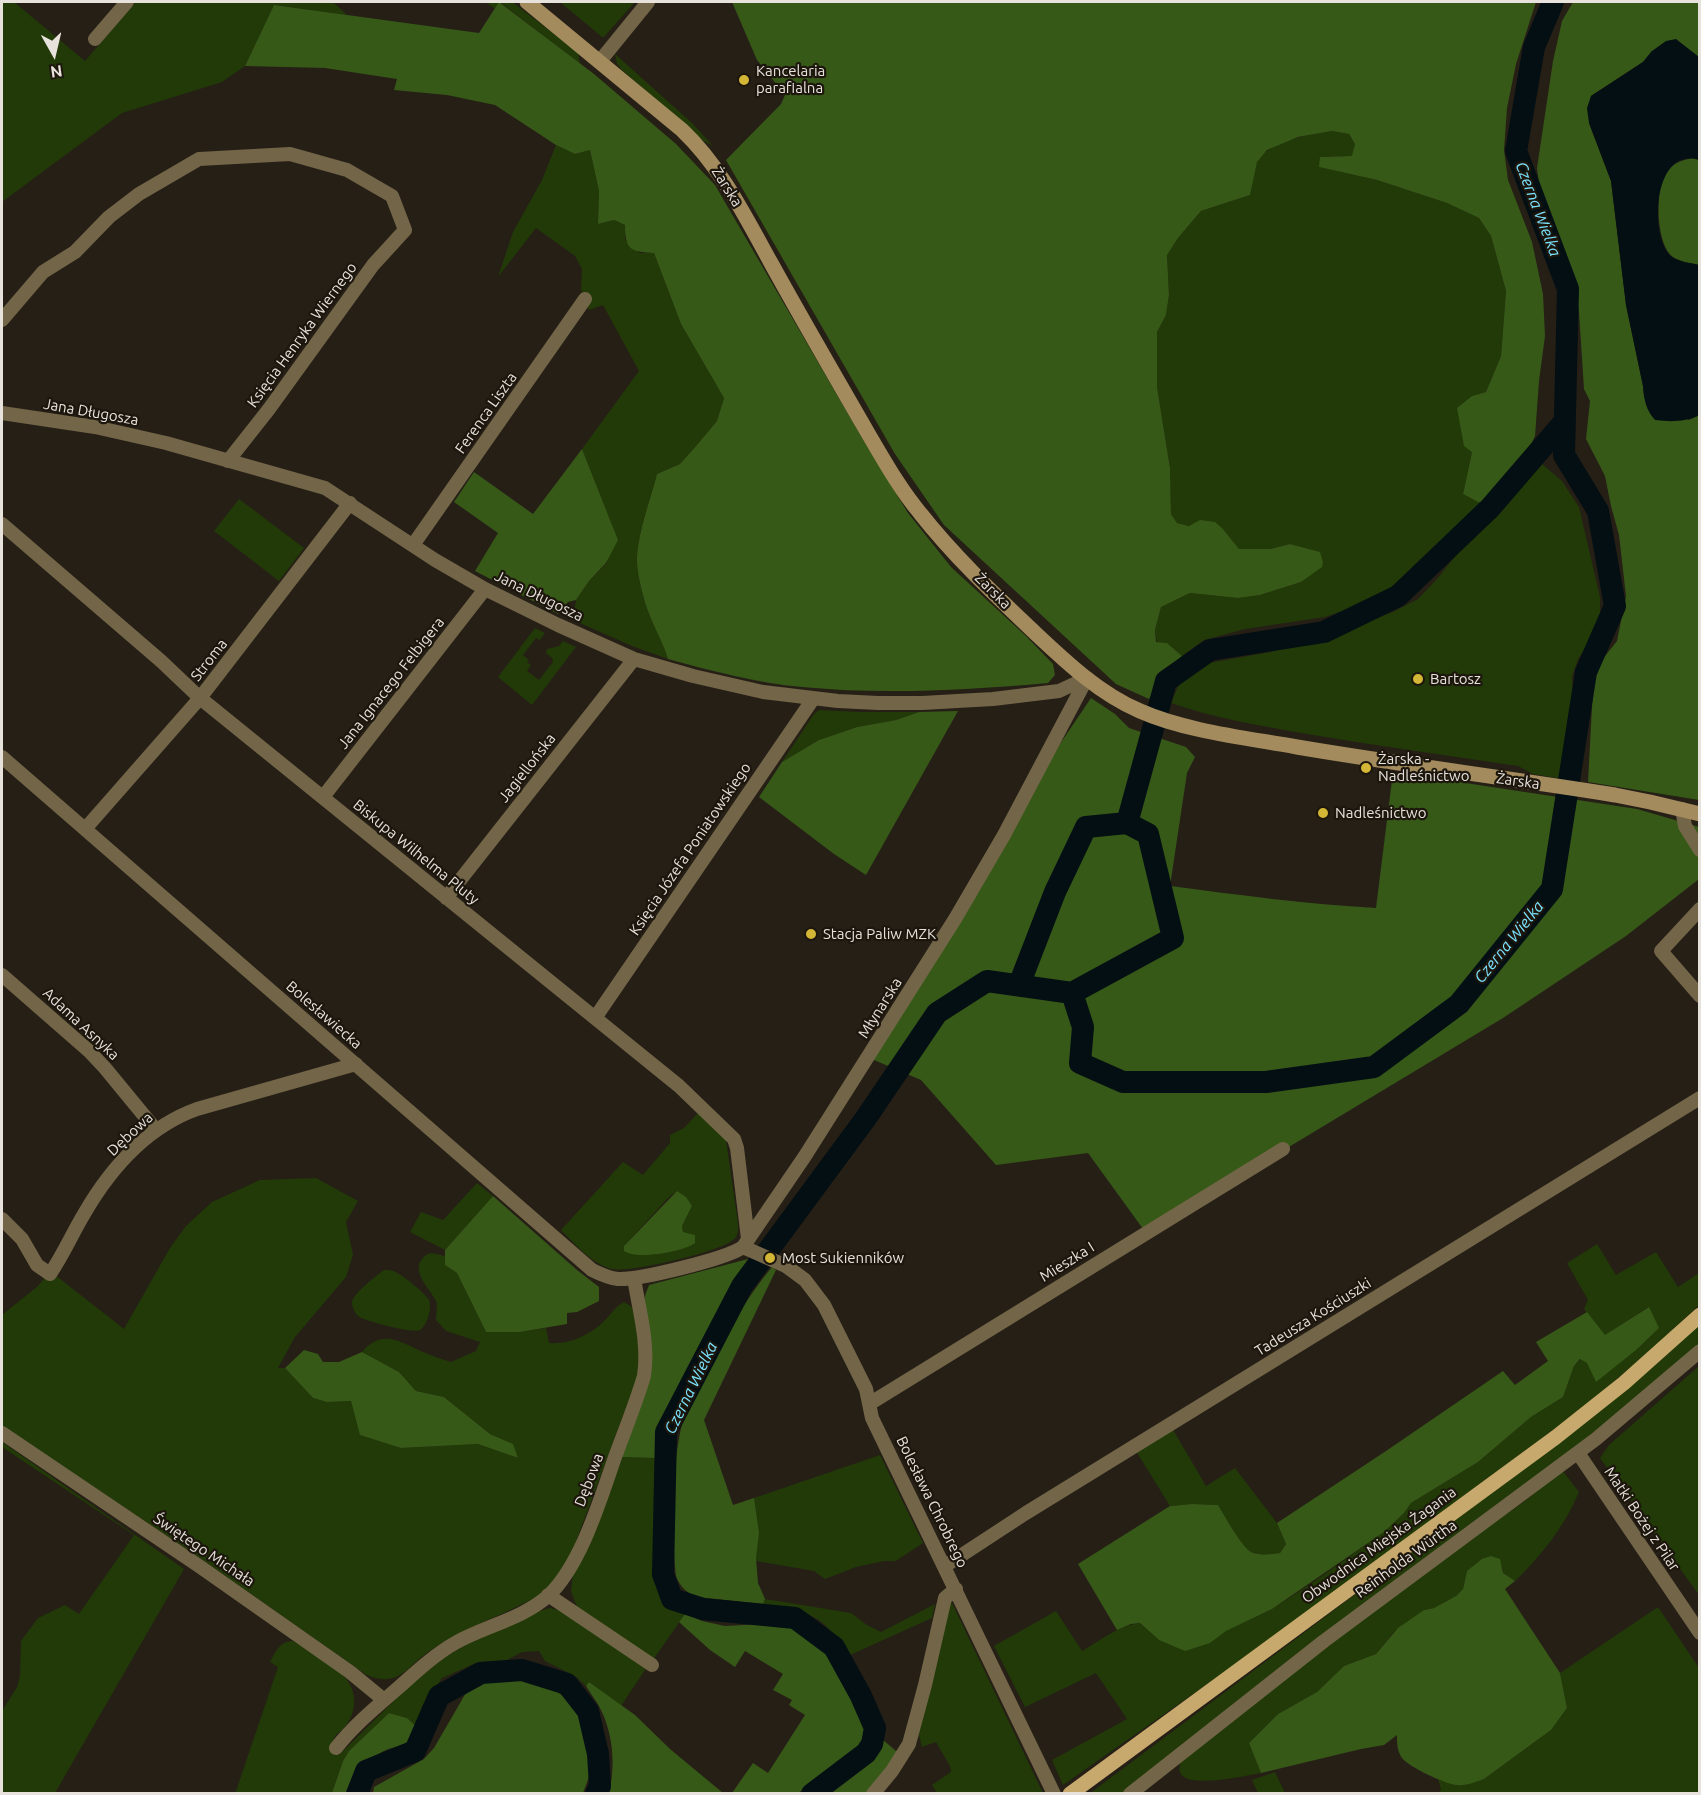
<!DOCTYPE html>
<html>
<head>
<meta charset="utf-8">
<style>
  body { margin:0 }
  #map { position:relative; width:1701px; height:1795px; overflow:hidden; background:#261f16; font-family:Ubuntu,sans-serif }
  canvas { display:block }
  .frame { position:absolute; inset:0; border:3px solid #e7e2dc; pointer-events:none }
  .north { position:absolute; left:24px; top:24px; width:60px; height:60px; -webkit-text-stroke:4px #1c160d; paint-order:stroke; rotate:172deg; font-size:16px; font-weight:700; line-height:24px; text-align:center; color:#e7e2dc }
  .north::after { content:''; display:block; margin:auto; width:21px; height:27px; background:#e7e2dc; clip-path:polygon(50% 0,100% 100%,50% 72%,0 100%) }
</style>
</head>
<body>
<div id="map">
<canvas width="1701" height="1795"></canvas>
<div class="frame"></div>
<div class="north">N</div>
</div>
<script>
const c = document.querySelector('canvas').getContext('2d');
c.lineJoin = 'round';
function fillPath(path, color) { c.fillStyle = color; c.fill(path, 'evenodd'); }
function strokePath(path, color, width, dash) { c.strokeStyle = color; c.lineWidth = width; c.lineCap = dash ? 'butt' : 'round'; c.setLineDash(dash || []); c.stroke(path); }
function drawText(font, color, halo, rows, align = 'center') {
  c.font = font + ' Ubuntu,sans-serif'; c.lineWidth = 4.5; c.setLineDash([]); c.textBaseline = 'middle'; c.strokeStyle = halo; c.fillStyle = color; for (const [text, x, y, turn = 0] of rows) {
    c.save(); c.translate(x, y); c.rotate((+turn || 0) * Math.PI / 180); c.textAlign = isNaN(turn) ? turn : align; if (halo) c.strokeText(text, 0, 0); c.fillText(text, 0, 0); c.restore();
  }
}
fillPath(new Path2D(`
  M2 2H14L85 61 136 2H333L347 15 274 5 245 66 222 82 122 113 2 202Z
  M486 2H512L578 52 580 64 500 2 495 9Z
  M560 2H635L604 37H602Z
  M615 54 692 123 713 146 702 140 622 70 617 64Z
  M1332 131 1349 134 1355 144 1353 156 1321 157 1320 167 1377 180 1447 203 1479 218 1491 236 1506 291 1501 356 1486 392 1472 396V452L1463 494 1478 502 1489 503 1408 582 1385 596 1325 617 1245 629 1204 640 1182 656 1167 643 1157 642 1155 630 1161 607 1190 593 1238 598 1260 595 1301 582 1323 562 1319 552 1290 544 1270 549H1239L1223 529 1190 526 1177 523 1171 514 1170 468 1157 387V332L1166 315 1169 295 1167 255 1178 238 1201 211 1250 195C1252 185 1252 170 1257 162 1270 140 1309 135 1332 131Z
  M556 145 575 154 590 150 599 191 598 224 614 220 625 225V240L640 253H654L681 324 724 398 717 421 696 446 680 464 657 474C650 501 639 529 637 556 636 571 643 597 648 611 654 628 663 642 668 659L632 646 573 620 576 600 589 581 607 563 612 525 582 449 639 371 603 305 589 310 581 289 582 269 575 256 536 228 498 277 513 232 542 180Z
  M1541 463 1562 481 1579 507 1600 597V617L1592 639 1578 659 1572 676 1573 700 1563 779 1533 774 1518 766C1445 755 1373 745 1301 733 1257 725 1214 718 1171 703L1182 677 1193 668 1209 663 1270 652 1342 631 1393 612 1418 599 1437 579 1493 509 1533 468Z
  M239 499 304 548 279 581 214 531Z
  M535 628 545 633 540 640 536 638 523 655 529 660 527 662 531 665 527 671 539 680 553 662 552 658 546 653 547 649 559 646 563 641 576 647 532 705 498 677Z
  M819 710 860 712H919L896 720 857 727 819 740 782 762 814 714Z
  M698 1113 722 1132 726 1140 738 1223C738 1229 739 1236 733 1240 719 1252 630 1273 612 1269 592 1264 575 1244 561 1230L623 1162 643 1175 670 1143V1135L684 1128ZM677 1191 692 1206 682 1226 683 1232 624 1251V1246L669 1197Z
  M316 1178 358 1201 346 1222 353 1255 346 1277 295 1337 278 1368H285L313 1398 327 1402 351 1401 361 1435 401 1448 478 1444 518 1458 512 1444 490 1434 444 1397 416 1391 399 1372 362 1352C382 1328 401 1342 423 1352 432 1356 442 1359 451 1362L476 1351 480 1342 446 1331 436 1320C436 1314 438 1306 436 1301 430 1289 410 1271 423 1258 429 1250 436 1254 445 1256V1265L457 1273 486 1332H520L546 1328 549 1343C569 1345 593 1334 606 1319 613 1312 615 1307 624 1302L632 1307 635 1320 641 1365 636 1381 572 1552C565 1563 559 1577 550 1587 541 1597 526 1602 514 1608 485 1622 455 1633 428 1652 417 1659 408 1672 396 1677 385 1681 375 1679 365 1674L197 1556 2 1426V1315L38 1286 50 1271 124 1329 170 1248 186 1226 212 1202 260 1180Z
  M477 1183 493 1196 445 1250 410 1232 421 1212 443 1220Z
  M1597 1244 1616 1275 1656 1252 1678 1287 1699 1273V1305L1643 1357 1580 1410 1250 1654 1063 1785 1052 1760 1127 1719 1096 1673 1025 1707 994 1646 1056 1611 1082 1651C1101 1640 1118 1626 1140 1623L1159 1640 1210 1643 1225 1631 1272 1609 1312 1583 1384 1532 1404 1513 1411 1503 1478 1462 1531 1417 1563 1397 1574 1366 1581 1359 1587 1362 1596 1382 1648 1307 1605 1336 1584 1309 1588 1300 1567 1263Z
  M384 1270C389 1270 393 1270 397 1273 404 1276 426 1294 429 1300 430 1301 430 1308 430 1309 429 1316 426 1326 420 1330 414 1334 364 1321 358 1316 355 1313 352 1307 352 1303 352 1294 376 1276 384 1270Z
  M1699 1324V1346L1637 1400 1129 1793 1089 1794C1202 1710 1314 1625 1426 1541 1520 1472 1616 1406 1699 1324Z
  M1699 1366V1595L1600 1458 1609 1445Z
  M1172 1428 1206 1486 1235 1468 1277 1523 1286 1544 1280 1553C1271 1554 1260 1556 1251 1552 1242 1548 1224 1515 1218 1505L1192 1504 1170 1506 1136 1451Z
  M2 1442 184 1569 55 1793H2V1711L17 1687 20 1676 21 1641 38 1618 65 1605 79 1614 134 1535 2 1447Z
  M880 1455 923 1543 896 1561H884L856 1567 825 1579 814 1571 756 1561 754 1498Z
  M622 1457 655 1458 658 1495V1591C663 1604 673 1609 685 1614L653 1660 577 1607 571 1591 573 1574Z
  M1562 1470 1579 1492C1565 1526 1541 1556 1515 1581L1503 1573 1502 1566 1467 1571 1463 1589 1456 1596 1434 1608 1424 1610 1394 1632 1376 1654 1344 1666 1317 1692 1278 1714 1249 1743 1261 1773C1247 1775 1167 1795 1181 1762L1230 1719 1495 1520C1521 1508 1539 1487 1562 1470Z
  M765 1599 851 1613 867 1625 881 1632 935 1604 932 1618 850 1655C821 1614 812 1612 763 1604Z
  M951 1601 1043 1793H937L932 1785 951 1772 950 1766 936 1742 922 1747 917 1728Z
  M1658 1607 1699 1668V1793H1438L1441 1790 1438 1778 1457 1785 1484 1779 1551 1730 1567 1708 1560 1673Z
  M550 1608 563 1611 647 1667 621 1706 589 1682 586 1686 575 1676 545 1661 539 1651 522 1652 507 1660 478 1662 442 1678 422 1706 417 1727 407 1718 389 1713 349 1751 343 1761 332 1793 235 1794 278 1667 270 1662C276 1651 280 1641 293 1641 306 1649 340 1669 347 1680 358 1695 356 1714 344 1728 341 1731 336 1734 334 1738 331 1743 337 1750 339 1755L408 1687 445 1657 462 1647 533 1613Z
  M1275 1772 1285 1793H1258L1252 1780Z`), '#213a08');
fillPath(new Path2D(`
  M499 2 594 74 676 144 715 185 862 438 908 513 951 567 1026 636 1053 664 1055 675 1048 683C966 690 884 695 802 687 757 683 712 671 668 659 663 642 654 628 648 611 643 597 636 571 637 556 639 529 650 501 657 474L680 464 696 446 717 421 724 398 681 324 654 253C630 252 625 249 625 225L614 220 598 224 599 191 590 150 575 154 556 145 495 105 447 95 394 90 397 79 325 68 245 66 274 5 479 33Z
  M732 2H1536L1516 64 1507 108 1504 150 1508 180 1532 242 1543 294 1545 336 1539 381 1535 436 1524 460 1489 503 1478 502 1463 494 1472 452 1464 446 1457 408 1472 396 1486 392 1501 356 1506 291 1491 236 1479 218 1447 203 1377 180 1319 167 1320 157 1352 156 1355 144 1349 134 1332 131 1298 137 1267 150 1257 162 1250 195 1201 211 1178 238 1167 255 1169 295 1166 315 1157 332V387L1170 468 1171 514 1177 523 1189 526 1200 520 1215 522 1223 529 1239 549H1270L1290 544 1320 552 1323 562 1322 567 1301 582 1260 595 1238 598 1190 593 1161 607 1155 630 1156 642 1167 643 1182 656 1165 674 1149 699 1116 684 944 525 895 454 726 160 781 104 785 95 757 60Z
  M1573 2H1699V57L1688 50 1652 51 1643 62 1591 96 1589 123 1611 181 1626 305 1643 386 1644 397 1689 420 1699 415V800L1588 782 1594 670 1617 641 1626 596 1619 535 1611 506 1605 476 1586 439 1590 401 1584 389 1579 312 1575 287 1552 234 1541 199 1537 168 1553 61 1562 21Z
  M1693 158 1699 160V265C1691 263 1680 262 1673 257 1656 245 1656 194 1663 177 1669 165 1680 160 1693 158Z
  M582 449 618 540 606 563 589 581 576 600 568 602 558 614 475 571 498 533 454 502 474 472 533 514Z
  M1091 698 1115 714 1129 728 1186 747 1195 757 1187 773 1170 886C1238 895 1307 904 1376 908L1393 772 1637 809 1699 827V879L1626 936 1503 1018 1146 1233 1088 1153 996 1165 921 1080 867 1057 1043 769Z
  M958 711 866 875 834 854 759 797 782 762 819 740 857 727 896 720 919 712Z
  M677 1191 686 1197 692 1206 682 1226 683 1232 695 1235V1243C683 1252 636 1260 624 1251V1246Z
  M493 1196 577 1270 599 1287V1301L577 1312 567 1313V1324L520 1332H486L457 1273 445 1265V1250Z
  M748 1259V1266L727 1300 692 1364 659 1436 655 1458 622 1457C632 1428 651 1388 652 1358 653 1339 642 1315 645 1298 645 1293 648 1289 649 1285Z
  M772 1267 776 1270 704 1420 733 1505 754 1498 759 1533 756 1558 758 1583 765 1599 763 1604 697 1597C687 1593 680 1587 676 1576 671 1526 671 1461 685 1412 688 1401 696 1390 701 1380 721 1341 744 1301 772 1267Z
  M1649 1307 1659 1328 1636 1350 1596 1382 1587 1363 1580 1359 1574 1366 1563 1397 1531 1417 1478 1462 1411 1503 1404 1513 1384 1532 1272 1609 1226 1631 1210 1643 1185 1651 1159 1640 1140 1623 1131 1624 1117 1630 1078 1564 1170 1506 1192 1504 1218 1505C1224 1515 1242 1547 1251 1552 1260 1556 1271 1554 1280 1553L1286 1544 1277 1523 1386 1451 1503 1371 1515 1385 1548 1361 1536 1342 1587 1312 1605 1335Z
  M304 1350 318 1354 323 1362H339L362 1352 399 1372 416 1391 444 1397 490 1434 513 1444 518 1458 478 1444 401 1448 360 1435 351 1401 327 1402 313 1398 285 1368Z
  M1491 1556 1500 1559 1503 1573 1515 1581 1505 1589 1560 1673 1567 1708 1551 1730 1484 1779C1476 1782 1466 1786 1457 1785 1445 1784 1409 1767 1402 1758 1397 1751 1397 1743 1397 1735L1384 1745 1361 1749 1261 1773 1249 1743 1278 1714 1317 1692 1344 1666 1376 1654 1398 1628 1424 1610 1434 1608 1456 1596 1463 1589 1467 1571 1482 1559Z
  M685 1614 702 1621 725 1626 763 1624 792 1627 819 1644 840 1670 852 1692V1700L864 1723 866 1736 862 1747 853 1755 798 1793H732L753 1763 768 1773 805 1715 789 1705 792 1700 773 1690 783 1674 745 1651 735 1667 710 1650 679 1622Z
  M509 1679 537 1681 551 1687 572 1703 582 1719 588 1746 590 1774 583 1793H373L374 1787 424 1759 434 1748 467 1691C479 1681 493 1680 509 1679Z
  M589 1682 635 1715 670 1749 723 1793H609C616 1765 613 1732 599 1706 595 1699 590 1693 586 1686Z
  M389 1713 407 1718 417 1727C411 1749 399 1743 382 1752 364 1761 353 1775 346 1793H332L343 1761 349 1751Z
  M883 1740 902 1756 873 1793 827 1794 868 1763Z`), '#375918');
fillPath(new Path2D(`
  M1676 39 1699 57V160C1652 146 1649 239 1672 257 1680 262 1691 263 1699 265L1700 415C1685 422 1671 422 1655 420 1646 410 1644 400 1643 386L1626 305 1611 181 1589 123 1587 108 1591 96 1643 62 1652 51 1666 41Z`), '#040f13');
strokePath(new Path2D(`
  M1019 985 1055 892 1086 827 1127 823 1166 681 1210 650 1324 632 1398 596 1490 508 1565 421
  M1072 993 1173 938 1148 834 1127 823
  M357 1794 366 1771 415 1751 439 1696 481 1673 522 1670 567 1684 588 1711 598 1754 600 1786 596 1794
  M812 1794 866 1753 872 1744 875 1728 861 1696 834 1647 795 1618 703 1609 672 1599 663 1574 666 1432 742 1286 866 1118 937 1013 987 981 1072 993 1083 1027 1080 1063 1123 1082H1266L1374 1067 1459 1004 1552 889 1586 672 1615 606 1598 511 1564 455 1568 289 1516 151 1534 47 1553 2`), '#040f13', 22);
strokePath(new Path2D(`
  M95 39 127 2
  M600 61 648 2
  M2 320 43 272 75 252 109 217 139 194 199 159 290 154 347 170 392 196 405 230 373 265 269 409 228 461
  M2 413 95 427 166 443 325 488 435 560 485 589 558 625 634 659 693 676 763 692 838 701 878 703H922L993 699 1059 691 1087 678
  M2 524 161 661 200 698 679 1086 734 1139 737 1148 748 1239
  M413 545 585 299
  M2 757 592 1270C600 1274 608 1278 618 1279 639 1280 726 1259 743 1247L805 1156 955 919 1004 835 1087 678
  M323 797 485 589
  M1682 809 1685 826 1700 850
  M85 829 200 698 350 503
  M446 898 634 659
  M1700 909 1661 951 1700 996
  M2 975 89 1051 105 1068 156 1130
  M595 1018 813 699
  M2 1219 22 1239 37 1265 50 1274C63 1255 72 1234 84 1214 110 1169 147 1127 197 1109L356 1064
  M743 1247 786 1266 805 1280 824 1305 866 1389 872 1418 1054 1794
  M869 1404 1283 1149
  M2 1433 199 1566 350 1672 384 1700
  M1578 1453 1700 1633
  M945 1566 1026 1513 1700 1098
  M548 1595 652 1665
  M336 1748C353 1726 376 1707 398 1688 416 1672 434 1655 455 1643 485 1626 522 1619 548 1596 581 1565 600 1500 615 1457 625 1430 636 1403 644 1376 649 1343 639 1310 634 1278
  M873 1794 892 1771 909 1744 925 1685 945 1598 956 1589
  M1130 1794 1324 1641 1596 1439 1700 1351`), '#736548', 14);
strokePath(new Path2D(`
  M527 2 682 130C721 167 745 216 771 263 803 321 836 378 869 435 885 462 900 489 920 513 953 555 993 593 1031 629 1064 660 1098 693 1140 711 1185 731 1247 738 1297 747 1403 765 1509 778 1615 795L1650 802 1700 814`), '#a38b5d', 15);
strokePath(new Path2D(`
  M1070 1794 1556 1437 1624 1383 1700 1315`), '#c8a96d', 15);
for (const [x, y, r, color] of [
  [744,80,6,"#d3b635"],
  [1418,679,6,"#d3b635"],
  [1366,768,6,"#d3b635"],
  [1323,813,6,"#d3b635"],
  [811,934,6,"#d3b635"],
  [770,1258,6,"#d3b635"]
]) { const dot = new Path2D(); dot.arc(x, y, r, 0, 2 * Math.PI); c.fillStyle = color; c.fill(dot); strokePath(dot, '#1c160d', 2); }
drawText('15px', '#e7e2dc', '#1c160d', [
  ["Kancelaria",756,71],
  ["parafialna",756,88],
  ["Bartosz",1430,679],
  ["Żarska -",1378,759],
  ["Nadleśnictwo",1378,776],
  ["Nadleśnictwo",1335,813],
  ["Stacja Paliw MZK",823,934],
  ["Most Sukienników",782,1258]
], 'left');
drawText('15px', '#e7e2dc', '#1c160d', [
  ["Żarska",727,187,58],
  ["Księcia Henryka Wiernego",302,335,-54],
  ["Jana Długosza",91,412,10],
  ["Ferenca Liszta",486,413,-55],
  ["Żarska",993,591,45],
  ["Jana Długosza",539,596,26],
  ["Stroma",209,660,-52],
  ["Jana Ignacego Felbigera",391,683,-52],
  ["Jagiellońska",527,768,-52],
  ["Żarska",1518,781,8],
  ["Księcia Józefa Poniatowskiego",690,849,-56],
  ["Biskupa Wilhelma Pluty",416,852,39],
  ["Młynarska",880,1008,-58],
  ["Bolesławiecka",324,1015,41],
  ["Adama Asnyka",81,1024,43],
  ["Dębowa",130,1134,-43],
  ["Mieszka I",1067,1262,-32],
  ["Tadeusza Kościuszki",1313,1317,-32],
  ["Dębowa",589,1480,-69],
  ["Bolesława Chrobrego",932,1502,64],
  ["Matki Bożej z Pilar",1642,1519,56],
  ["Obwodnica Miejska Żagania",1379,1545,-36],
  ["Świętego Michała",204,1550,34],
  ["Reinholda Würtha",1406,1559,-36]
]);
drawText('italic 16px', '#7ae3ff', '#1c160d', [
  ["Czerna Wielka",1538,209,69],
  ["Czerna Wielka",1509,942,-51],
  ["Czerna Wielka",691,1388,-64]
]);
</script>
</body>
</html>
